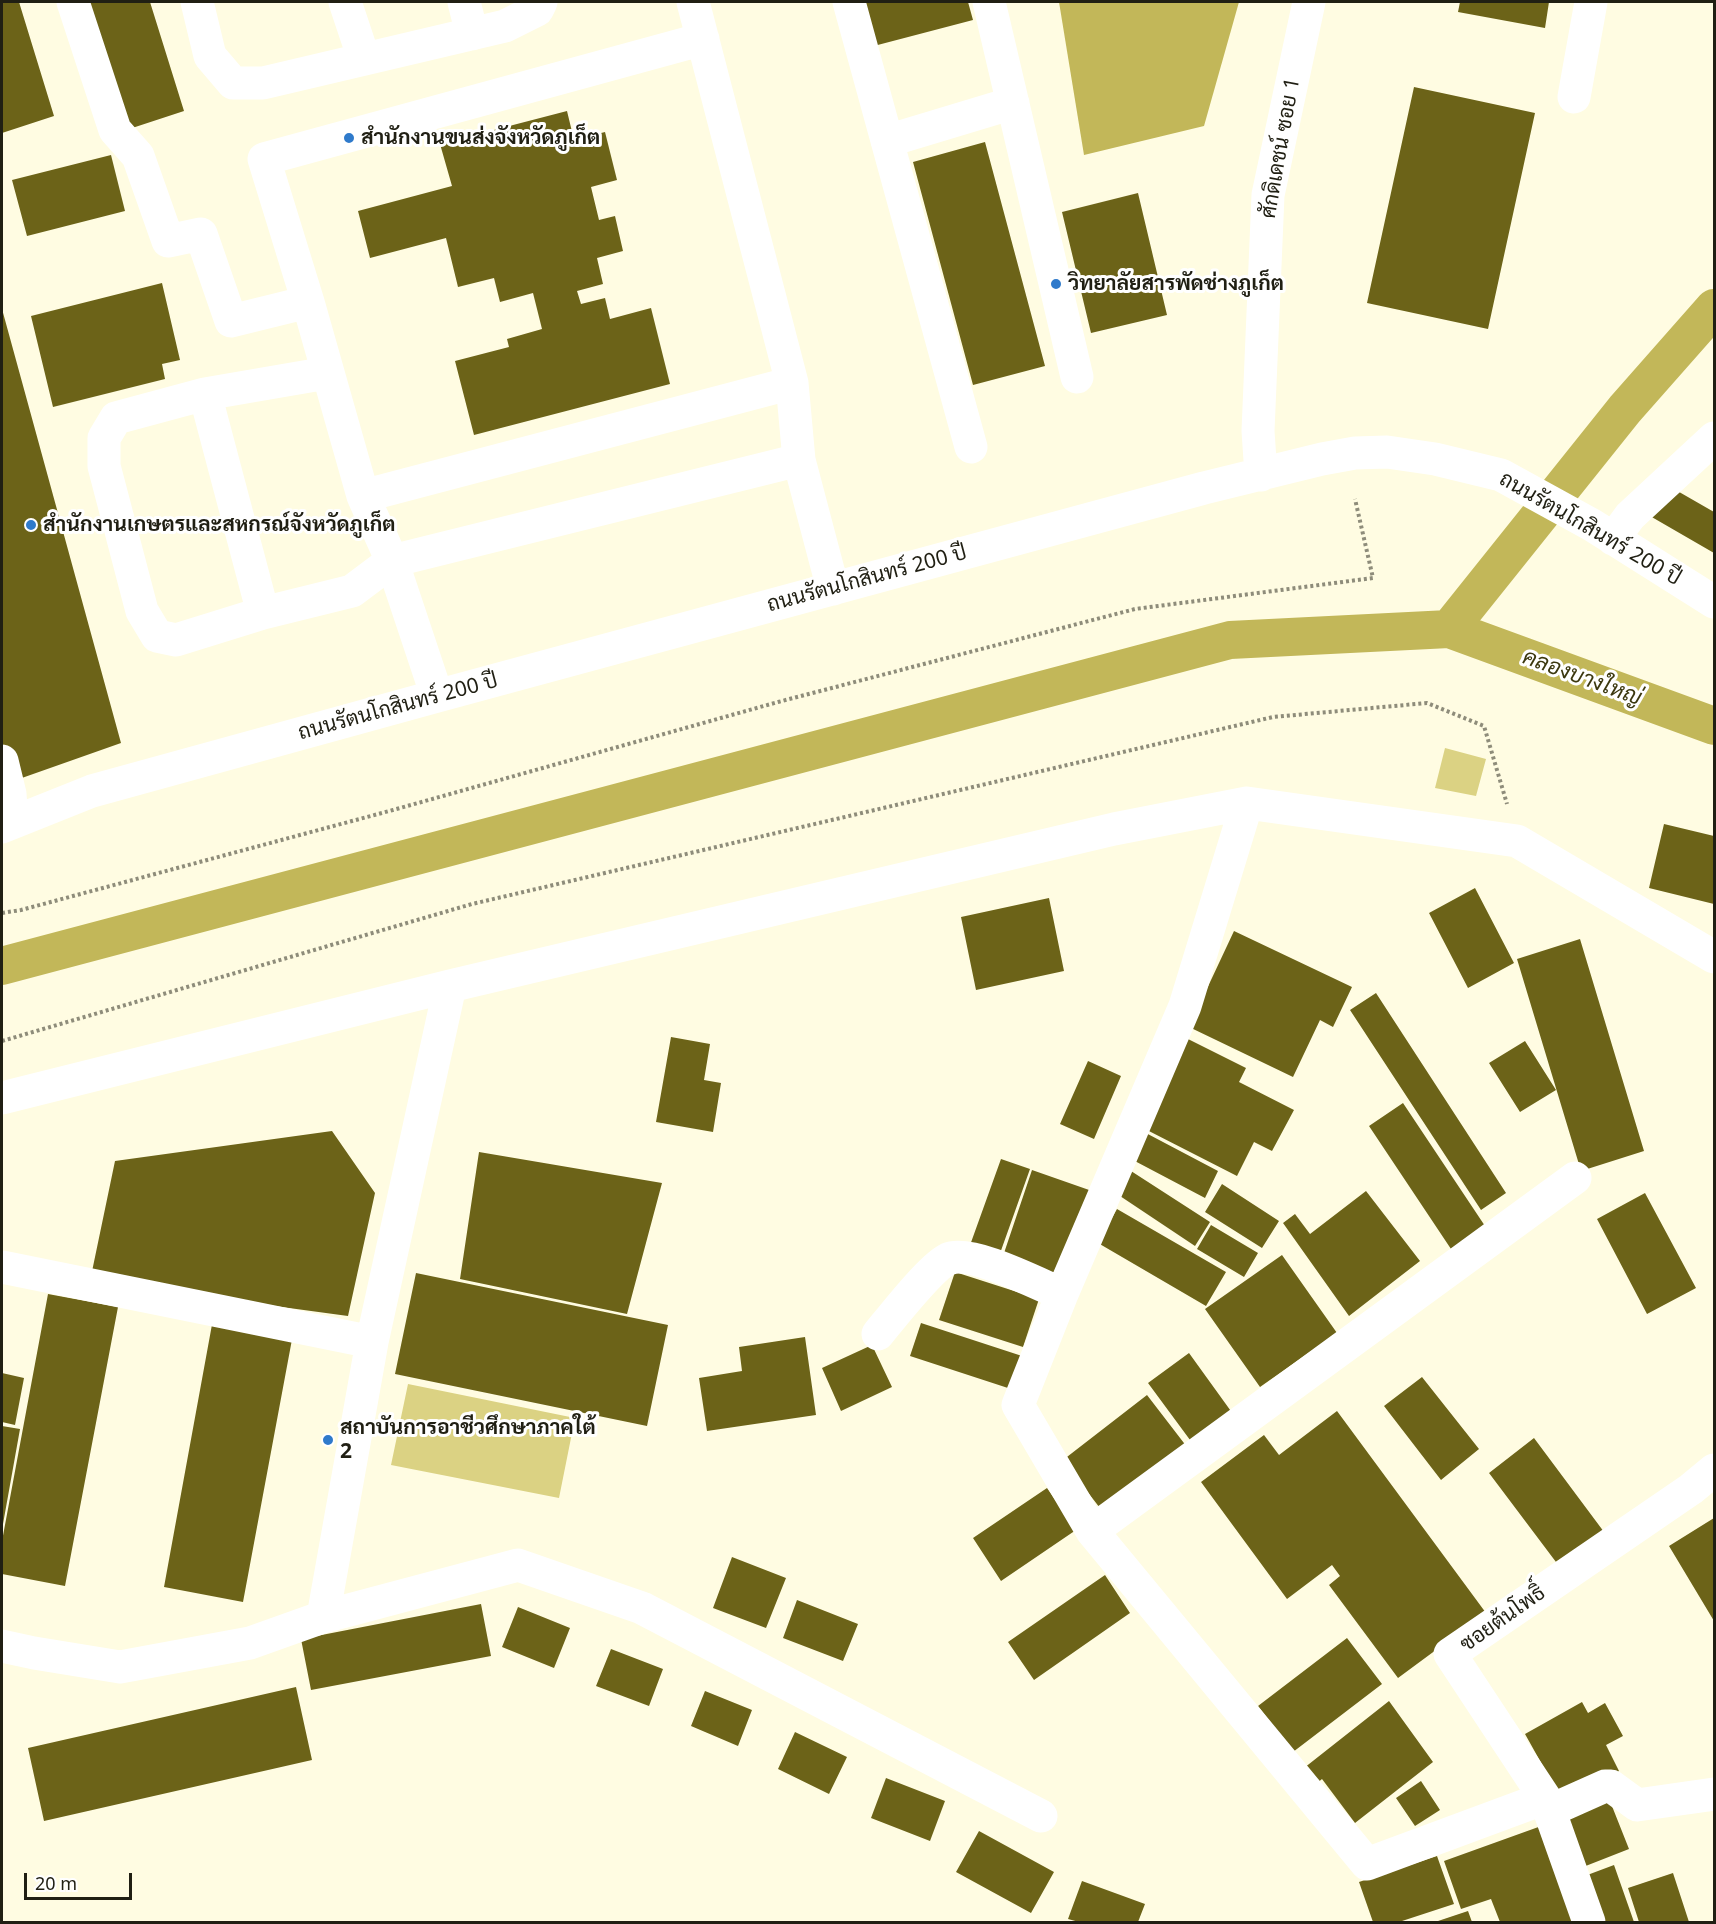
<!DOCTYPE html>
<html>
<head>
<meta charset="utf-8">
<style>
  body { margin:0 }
  #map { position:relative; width:1716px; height:1924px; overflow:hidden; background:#fffce2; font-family:"Noto Sans",sans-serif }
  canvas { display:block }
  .frame { position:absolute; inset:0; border:3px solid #201f13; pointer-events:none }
  .scale { position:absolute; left:24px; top:1873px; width:108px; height:27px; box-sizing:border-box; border:3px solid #201f13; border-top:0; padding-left:8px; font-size:18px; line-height:21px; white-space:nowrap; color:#201f13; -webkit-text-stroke:4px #fff; paint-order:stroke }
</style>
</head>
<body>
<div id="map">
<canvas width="1716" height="1924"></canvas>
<div class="frame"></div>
<div class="scale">20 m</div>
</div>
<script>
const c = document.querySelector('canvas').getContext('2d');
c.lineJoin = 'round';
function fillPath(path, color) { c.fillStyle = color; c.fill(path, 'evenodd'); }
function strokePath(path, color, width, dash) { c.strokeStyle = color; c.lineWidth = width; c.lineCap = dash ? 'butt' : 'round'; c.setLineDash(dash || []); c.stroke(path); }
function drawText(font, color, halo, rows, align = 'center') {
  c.font = font + ' "Noto Sans",Sarabun,sans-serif'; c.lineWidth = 6; c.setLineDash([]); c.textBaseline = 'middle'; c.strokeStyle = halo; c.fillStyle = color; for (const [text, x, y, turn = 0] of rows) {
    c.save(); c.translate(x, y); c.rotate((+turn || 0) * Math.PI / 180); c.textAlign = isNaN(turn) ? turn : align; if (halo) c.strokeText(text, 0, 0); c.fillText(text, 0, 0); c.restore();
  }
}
fillPath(new Path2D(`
  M1445 748 1486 759 1476 796 1435 788Z
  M408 1384 575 1418 559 1498 391 1465Z`), '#dbd283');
fillPath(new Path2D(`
  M1059 2H1239L1204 126 1084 155Z`), '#c2b759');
strokePath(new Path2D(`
  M1449 629 1625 409 1714 308
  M2 966 1230 640 1449 629 1714 726`), '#c2b759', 38);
fillPath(new Path2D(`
  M2 2H19L54 116 2 133Z
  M80 2H150L184 111 120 132Z
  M858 2H968L973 20 870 47Z
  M1460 2H1549L1545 28 1458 12Z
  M1414 87 1535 113 1488 329 1367 303Z
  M567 111 574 140 605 132 617 180 591 187 599 220 615 216 623 251 597 258 603 284 577 291 581 304 605 298 610 319 651 308 670 384 474 435 455 361 509 347 507 339 542 329 533 293 500 302 494 278 458 287 446 238 370 258 358 211 452 186 440 144Z
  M985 142 1045 366 973 385 913 162Z
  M111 155 125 211 27 236 12 180Z
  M1138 193 1167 315 1091 333 1062 212Z
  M162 283 180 360 162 364 165 379 53 407 31 316Z
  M2 309 121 743 2 785Z
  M1667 485 1714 512V553L1650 516Z
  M1664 824 1714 836V904L1649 888Z
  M1475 888 1514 963 1468 988 1429 913Z
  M1049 898 1064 971 976 990 961 917Z
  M1234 931 1352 987 1333 1027 1320 1020 1293 1077 1189 1027Z
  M1580 939 1644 1151 1581 1171 1517 959Z
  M1376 993 1506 1193 1481 1210 1350 1010Z
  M671 1037 710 1044 704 1080 721 1083 713 1132 656 1122Z
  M1188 1039 1246 1068 1239 1082 1294 1110 1272 1151 1254 1142 1237 1176 1143 1128Z
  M1525 1041 1556 1090 1520 1112 1489 1063Z
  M1088 1061 1121 1076 1094 1139 1060 1124Z
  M1403 1103 1485 1226 1451 1249 1369 1126Z
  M332 1131 375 1193 348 1316 90 1281 115 1161Z
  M1144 1132 1218 1171 1205 1198 1131 1159Z
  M479 1152 662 1183 627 1314 460 1279Z
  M1001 1159 1030 1169 998 1259 969 1248Z
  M1032 1170 1092 1191 1062 1280 1002 1259Z
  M1131 1171 1210 1222 1195 1246 1117 1194Z
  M1222 1184 1279 1221 1262 1248 1205 1212Z
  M1366 1191 1420 1261 1349 1316 1283 1223 1295 1214 1310 1234Z
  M1645 1193 1696 1288 1647 1314 1597 1219Z
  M1117 1209 1226 1272 1206 1306 1098 1243Z
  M1211 1225 1258 1253 1244 1277 1197 1249Z
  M1282 1255 1337 1333 1260 1387 1205 1309Z
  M955 1272 1039 1299 1023 1347 939 1320Z
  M416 1273 668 1325 647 1426 395 1374Z
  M48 1294 118 1307 65 1586 2 1574V1541Z
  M213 1319 293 1334 243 1602 164 1587Z
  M921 1323 1022 1356 1011 1389 910 1356Z
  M805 1337 816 1415 707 1431 699 1378 742 1371 739 1347Z
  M872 1345 892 1387 841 1411 822 1368Z
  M1189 1353 1233 1414 1193 1444 1148 1383Z
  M2 1373 24 1378 15 1425 2 1422Z
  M1422 1377 1479 1449 1441 1480 1384 1406Z
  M1147 1395 1187 1447 1103 1512 1063 1460Z
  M1337 1411 1486 1613 1398 1678 1329 1585 1340 1576 1332 1565 1287 1599 1201 1482 1264 1435 1279 1455Z
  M2 1426 20 1429 3 1524H2Z
  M1534 1438 1607 1536 1562 1570 1489 1473Z
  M1047 1488 1076 1530 1001 1581 973 1538Z
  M1714 1518V1621L1669 1546Z
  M732 1557 786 1578 766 1628 713 1608Z
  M1105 1575 1130 1613 1034 1680 1008 1642Z
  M797 1600 858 1624 843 1661 783 1638Z
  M481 1604 491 1656 311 1690 301 1639Z
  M518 1607 570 1628 554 1668 502 1647Z
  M1347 1638 1382 1684 1293 1752 1258 1706Z
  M611 1649 663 1669 649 1706 596 1686Z
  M296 1687 312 1760 44 1821 28 1748Z
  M705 1691 752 1710 738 1746 691 1726Z
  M1389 1701 1433 1762 1355 1823 1322 1779 1316 1784 1304 1768Z
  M1582 1702 1588 1713 1605 1703 1623 1736 1606 1745 1619 1771 1563 1802 1525 1734Z
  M795 1732 847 1757 829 1794 778 1769Z
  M886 1778 945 1801 930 1841 871 1818Z
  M1421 1781 1440 1810 1415 1826 1396 1798Z
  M1606 1791 1629 1849 1578 1869 1556 1811Z
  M1544 1825 1578 1922H1500L1491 1899 1461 1909 1444 1861Z
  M979 1831 1054 1872 1031 1913 956 1872Z
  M1437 1856 1454 1904 1399 1922H1373L1359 1882Z
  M1614 1865 1634 1922H1598L1582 1877Z
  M1673 1873 1689 1922H1639L1628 1888Z
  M1082 1881 1145 1904 1138 1922H1079L1068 1919Z
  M1468 1911 1472 1922H1435Z`), '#6c6318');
strokePath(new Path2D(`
  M2 913 21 910 393 810 778 702 1135 609 1373 578 1355 499
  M2 1041 472 904 1273 717 1427 703 1484 726 1507 804`), '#8e8c7a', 4, [3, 3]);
strokePath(new Path2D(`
  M73 2 115 130 138 156 168 241 201 234 231 321 308 302 363 496 392 561 437 696
  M197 2 210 56 233 83H263L505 26 537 10 541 2
  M345 2 364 59
  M464 2 472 34
  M693 2 792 383 799 460 833 589
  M849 2 971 447
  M989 2 1077 377
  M1574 97 1591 2
  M887 141 1013 103
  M308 302 264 159 703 39
  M327 373 205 394 116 418 104 438V466L142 611 157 636 176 640 263 613 352 591 392 561 799 460
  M205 394 263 613
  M1261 475 1258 431 1268 195 1309 2
  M363 496 792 383
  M1613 539 1630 516 1714 438
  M2 761 10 794 12 822
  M1247 803 1185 1006 1062 1294 1018 1405 1092 1531 1367 1864 1545 1798
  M2 827 92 791 437 696 1204 488 1322 459 1355 453 1387 452 1435 459 1501 475 1592 525 1714 602
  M2 1098 450 986 1114 829 1247 803 1517 841 1714 957
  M2 1267 372 1342
  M878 1334C892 1317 930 1268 948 1259 971 1249 1038 1284 1062 1294
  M1092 1531 1575 1178
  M323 1617 372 1342 450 986
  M2 1646 34 1653 120 1667 250 1643 323 1617 518 1565 642 1608 1041 1816
  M1549 1811 1605 1786H1611L1637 1805 1714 1794
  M1589 1922 1545 1798 1450 1654 1691 1489 1714 1470`), '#fff', 33);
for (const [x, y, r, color] of [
  [349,138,6,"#2f7acb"],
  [1056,284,6,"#2f7acb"],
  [31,525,6,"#2f7acb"],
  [328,1440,6,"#2f7acb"]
]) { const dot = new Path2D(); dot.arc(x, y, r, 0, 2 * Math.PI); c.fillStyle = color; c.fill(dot); strokePath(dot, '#fff', 2); }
drawText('bold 21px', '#201f13', '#fff', [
  ["สำนักงานขนส่งจังหวัดภูเก็ต",361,138],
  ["วิทยาลัยสารพัดช่างภูเก็ต",1068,284],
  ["สำนักงานเกษตรและสหกรณ์จังหวัดภูเก็ต",43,525],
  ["สถาบันการอาชีวศึกษาภาคใต้",340,1428],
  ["2",340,1452]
], 'left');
drawText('21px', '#201f13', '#fff', [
  ["ศักดิเดชน์ ซอย 1",1281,148,-80],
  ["ถนนรัตนโกสินทร์ 200 ปี",1590,529,30],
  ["ถนนรัตนโกสินทร์ 200 ปี",867,579,-15],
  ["ถนนรัตนโกสินทร์ 200 ปี",398,707,-15],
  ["ซอยต้นโพธิ์",1503,1619,-35]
]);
drawText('italic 22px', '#3c380f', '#fff', [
  ["คลองบางใหญ่",1582,678,20]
]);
</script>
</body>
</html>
